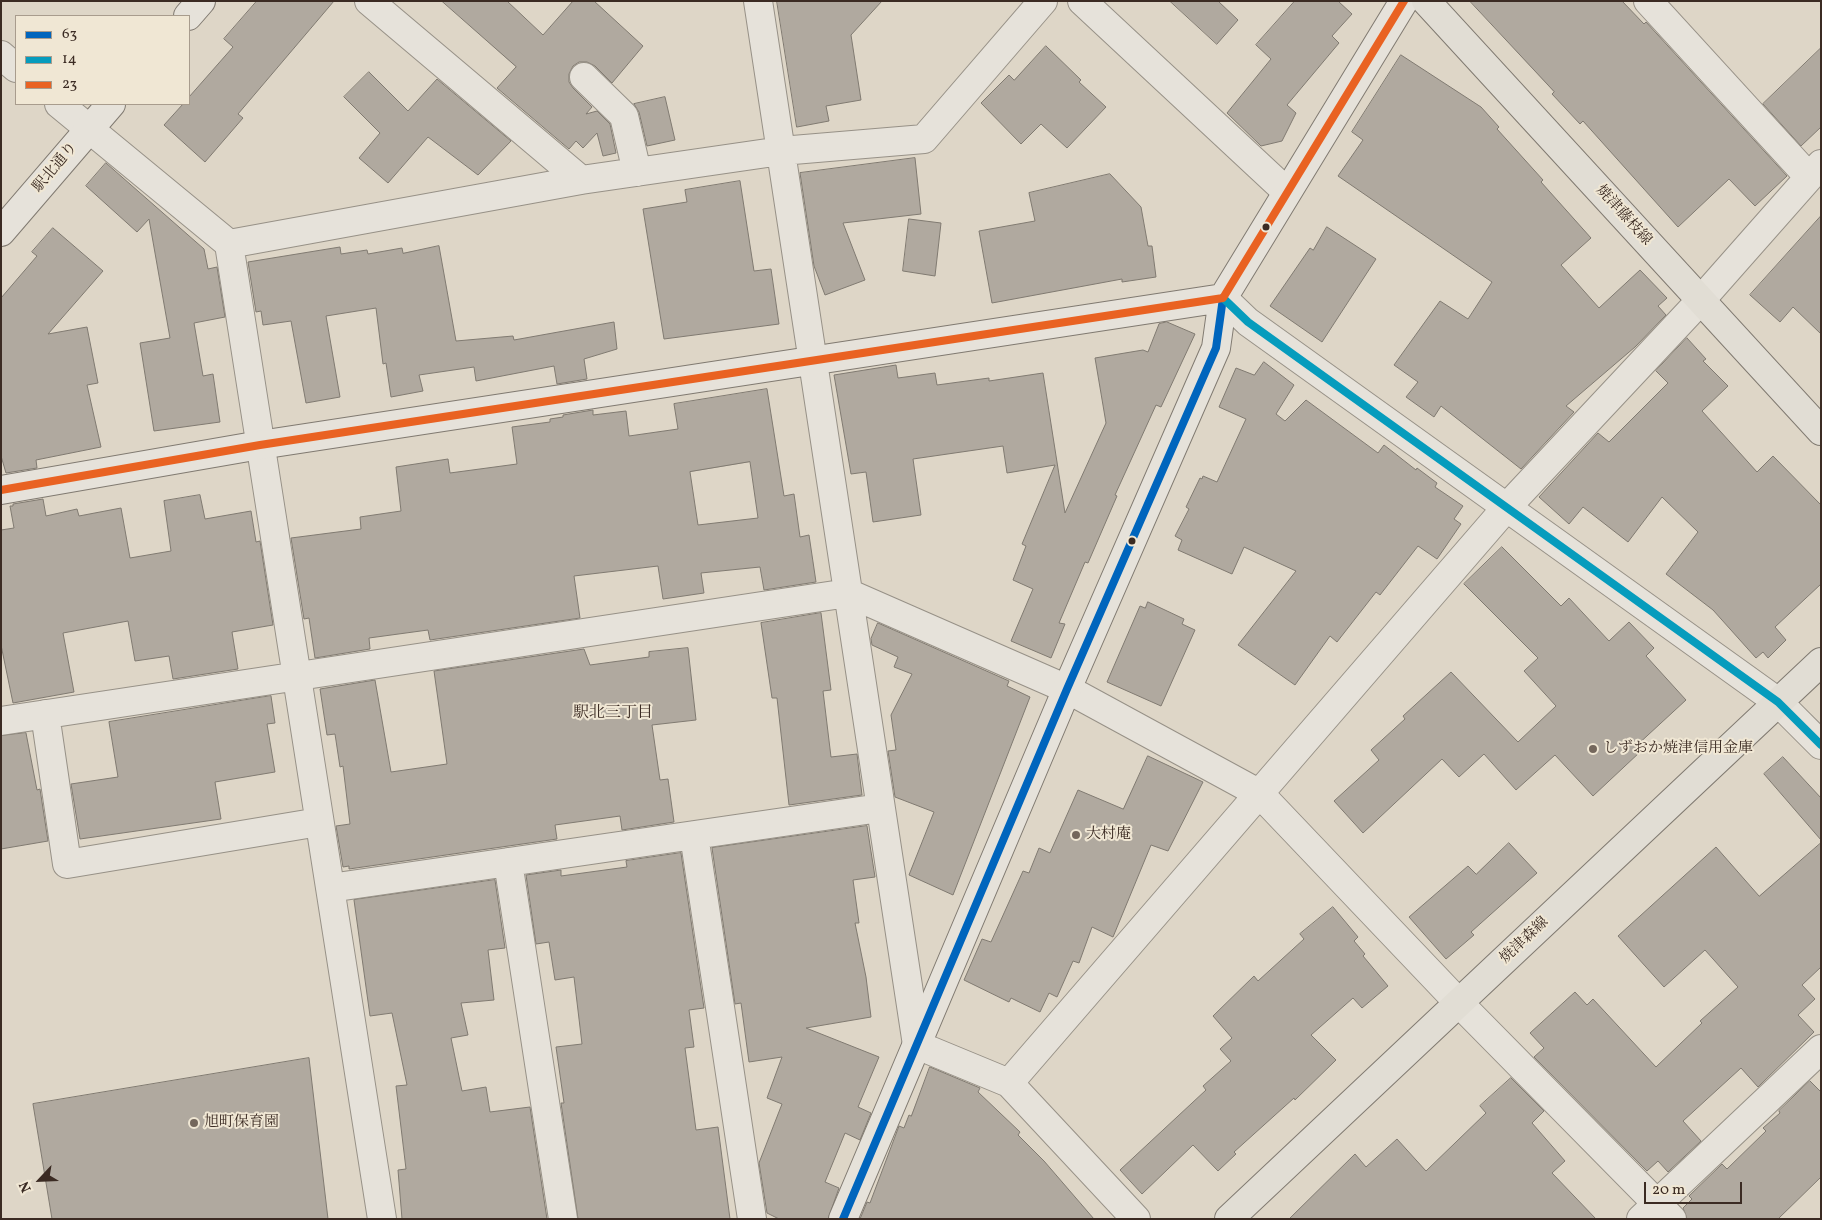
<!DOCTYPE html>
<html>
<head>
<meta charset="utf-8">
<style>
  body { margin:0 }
  #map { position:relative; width:1822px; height:1220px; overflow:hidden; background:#ded6c7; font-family:Vollkorn,serif }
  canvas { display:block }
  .frame { position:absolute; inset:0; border:2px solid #3b2b23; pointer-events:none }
  .legend { position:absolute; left:15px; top:15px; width:175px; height:90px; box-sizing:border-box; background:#f0e7d4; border:1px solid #a89c8d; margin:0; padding:6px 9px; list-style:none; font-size:15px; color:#3b2b23 }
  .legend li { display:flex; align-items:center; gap:10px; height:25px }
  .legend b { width:25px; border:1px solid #a89c8d }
  .north { position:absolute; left:15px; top:1155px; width:50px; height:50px; -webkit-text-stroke:4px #f0e7d4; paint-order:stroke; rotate:245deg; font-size:14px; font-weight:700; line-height:20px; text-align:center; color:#3b2b23 }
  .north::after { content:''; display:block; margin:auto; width:18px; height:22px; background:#3b2b23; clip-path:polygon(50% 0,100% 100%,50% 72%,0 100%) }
  .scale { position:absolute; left:1644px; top:1182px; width:98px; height:22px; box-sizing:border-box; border:2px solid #3b2b23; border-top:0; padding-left:6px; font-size:15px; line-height:18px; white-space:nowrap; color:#3b2b23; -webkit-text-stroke:4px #f0e7d4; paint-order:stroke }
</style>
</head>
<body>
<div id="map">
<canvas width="1822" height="1220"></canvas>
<div class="frame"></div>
<ul class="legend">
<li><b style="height:6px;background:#0065bd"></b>63</li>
<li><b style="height:6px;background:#069cbd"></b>14</li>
<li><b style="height:6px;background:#e96222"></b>23</li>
</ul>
<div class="north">N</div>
<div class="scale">20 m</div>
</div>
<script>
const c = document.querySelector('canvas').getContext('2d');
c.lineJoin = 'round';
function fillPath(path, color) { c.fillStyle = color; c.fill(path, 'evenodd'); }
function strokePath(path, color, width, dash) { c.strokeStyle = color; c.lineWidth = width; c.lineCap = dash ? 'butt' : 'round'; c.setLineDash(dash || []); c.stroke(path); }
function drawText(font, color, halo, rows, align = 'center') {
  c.font = font + ' Vollkorn,"Noto Serif JP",serif'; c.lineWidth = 4; c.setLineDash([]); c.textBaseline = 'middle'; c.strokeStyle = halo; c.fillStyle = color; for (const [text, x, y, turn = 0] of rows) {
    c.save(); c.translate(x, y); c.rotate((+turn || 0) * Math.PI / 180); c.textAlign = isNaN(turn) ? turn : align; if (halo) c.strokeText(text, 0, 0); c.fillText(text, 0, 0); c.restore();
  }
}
const building = new Path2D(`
  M257 1H334L238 114 243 118 205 162 164 125 183 104H189V97L233 47 224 39Z
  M442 1H507L543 35 573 1H594L643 46 612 83 595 66 587 62H579L573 66 569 74V82L573 88 592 107 586 114 597 111 610 124 616 153 603 156 597 133 583 148 576 141 569 149 497 88 516 67Z
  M777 1H882L851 35 861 100 826 106 829 121 797 127Z
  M1170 1H1218L1238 20 1217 44Z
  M1295 1H1338L1352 14 1332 36 1339 43 1287 105 1296 113 1282 141 1261 146 1227 113 1271 59 1256 45Z
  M1470 1H1622L1644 24 1646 22 1787 176 1755 206 1729 179 1678 227 1583 121 1580 124 1552 94 1554 92Z
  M1046 46 1081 80 1079 82 1106 107 1067 148 1041 124 1021 144 981 103 1009 75 1014 80Z
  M1821 48V127L1801 146 1763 104Z
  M1401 55 1481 107 1499 127 1497 129 1543 180 1541 182 1591 238 1561 265 1599 308 1640 270 1667 298 1658 306 1666 315 1635 347 1566 406 1574 412 1521 469 1441 406 1434 417 1406 397 1418 382 1394 365 1440 301 1468 319 1492 282 1338 176 1363 140 1352 132Z
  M369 72 408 111 437 79 511 141 478 175 428 137 388 183 359 158 380 133 344 97Z
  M665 97 675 140 647 146 639 112 634 104Z
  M915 158 921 214 843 223 865 280 825 295 814 266 800 173Z
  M106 163 204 249 208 269 217 267 225 317 194 323 203 376 213 374 220 422 154 431 140 343 170 338 149 219 137 232 86 186Z
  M1110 174 1141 207 1148 246H1152L1156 277 1122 282V279L992 303 979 231 1035 221 1029 193Z
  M740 181 754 271 771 269 779 324 664 339 643 209 687 202 685 190Z
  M1821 216V334L1793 307 1780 322 1750 295Z
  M909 219 941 223 935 276 903 271Z
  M1327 227 1376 259 1322 342 1270 306 1310 248 1313 250Z
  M53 228 103 271 48 334 87 327 98 383 87 385 101 447 36 460 37 468 6 473 1 456V298L37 256 32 252Z
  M439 246 456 341 513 336 514 340 614 322 617 349 584 359 587 379 557 384 554 366 476 381 474 367 419 375 423 391 391 397 386 363 383 364 376 308 326 316 340 397 306 403 291 321 263 325 261 311 256 312 248 262 340 247 341 254 367 250 368 254 402 248 403 253Z
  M1167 322 1195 334 1161 407 1156 405 1115 495 1117 496 1088 563 1085 562 1059 623 1065 624 1051 658 1011 641 1033 589 1013 580 1026 546 1022 544 1055 465 1007 473 1003 446 913 459 921 515 873 522 866 472 851 474 834 375 896 365 898 378 935 373 937 385 989 378V381L1043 373 1065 513 1106 423 1095 358 1143 350 1148 352 1159 324Z
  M1687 338 1706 359 1703 361 1728 386 1702 411 1757 472 1773 456 1821 505V584L1775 627 1786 640 1768 658 1763 652 1756 658 1713 610 1666 574 1698 532 1662 497 1628 542 1583 507 1569 524 1539 497 1598 433 1609 442 1668 383 1656 371Z
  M1264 362 1294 385 1276 414 1285 421 1306 400 1378 453 1384 445 1416 470 1417 468 1437 483 1435 487 1463 506 1454 519 1461 524 1437 559 1418 546 1380 595 1376 592 1337 642 1330 636 1295 685 1238 645 1296 571 1244 547 1232 574 1178 550 1182 540 1175 536 1189 509 1186 507 1200 478 1202 479 1203 476 1217 482 1246 419 1219 407 1236 368 1254 375Z
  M767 389 784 496 794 494 800 537 809 535 816 582 764 590 760 567 701 573 704 593 663 599 658 566 574 576 580 618 430 640 428 630 369 638 370 649 315 658 309 618 304 619 291 538 361 529 360 517 401 511 396 467 448 459 450 473 517 464 512 427 550 422V419L563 417V415L593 410V415L626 411 629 436 678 429 674 404ZM750 462 758 518 698 525 690 472Z
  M200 495 205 519 251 511 256 542 260 541 273 625 232 632 238 669 173 679 169 656 135 661 128 621 63 633 74 692 13 703 1 645V530L14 528 10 506H13V504L43 499 46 516 77 509 79 516 121 508 130 558 171 551 164 501Z
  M1502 547 1561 606 1569 598 1609 641 1629 622 1654 648 1646 656 1686 700 1635 747 1640 752 1593 796 1555 755 1516 790 1484 754 1459 777 1442 759 1363 833 1334 801 1379 760 1371 750 1405 719 1403 716 1451 672 1518 742 1556 706 1524 671 1538 658 1464 584Z
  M1148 602 1184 619 1182 624 1195 630 1161 706 1107 682 1140 606 1145 608Z
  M821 613 831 690 823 691 831 757 857 754 862 795 789 805 777 698H772L761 623Z
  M878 623 1009 681 1007 686 1030 697 953 895 909 875 934 812 895 797 888 751 896 750 891 715 912 674 894 667 898 657 872 645 871 639Z
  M688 648 696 720 652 725 660 780 668 779 674 822 622 830 620 816 555 825 557 839 349 869V866L343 867 336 826 350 824 343 766 340 767 335 734 327 735 320 689 375 680 391 772 447 764 434 671 584 649 590 665 649 657V652Z
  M271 696 275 723 267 724 275 772 215 782 221 819 80 839 71 784 118 777 109 722Z
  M26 733 37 790 40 789 48 841 1 849V736Z
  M1148 756 1203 782 1168 851 1151 845 1113 937 1092 927 1079 963 1073 961 1057 997 1049 993 1040 1012 1011 998 1009 1002 964 980 982 939 991 942 1023 871 1029 873 1039 848 1050 853 1078 790 1123 809Z
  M1783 757 1821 798V840L1764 774Z
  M867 826 875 877 853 880 859 923H855L866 977 871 1017 806 1028 879 1057 858 1107 871 1113 860 1140 845 1133 825 1182 839 1188 828 1219H779L767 1213 759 1163 782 1104 767 1098 782 1057 749 1062 741 1003 735 1004 712 848Z
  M1509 843 1537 873 1471 932 1474 935 1446 959 1409 917 1468 866 1476 874Z
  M1821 843V967L1802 985 1815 999 1798 1015 1814 1032 1758 1087 1741 1068 1683 1121 1701 1141 1668 1172 1658 1161 1647 1171 1534 1057 1544 1048 1530 1033 1575 992 1587 1005 1593 999 1656 1067 1702 1023 1700 1021 1738 987 1705 950 1664 987 1618 936 1716 847 1759 896Z
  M681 853 704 1008 689 1010 694 1047 685 1048 696 1130 718 1127 730 1219H578L561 1103H564L556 1047 582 1044 574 977 555 980 549 942 536 944 526 875 561 870V876L627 867 626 861Z
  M495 880 505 948 488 950 494 1000 461 1003 468 1035 451 1038 462 1091 486 1087 490 1112 530 1107 547 1219H402L398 1170 406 1169 396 1086 407 1085 392 1013 370 1016 354 900Z
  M1333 907 1358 937 1354 941 1365 954 1363 956 1388 986 1362 1008 1353 998 1311 1035 1336 1060 1295 1100 1294 1098 1234 1152 1236 1154 1218 1171 1193 1145 1142 1194 1120 1170 1206 1090 1203 1086 1231 1061 1220 1049 1232 1038 1213 1016 1254 976 1258 981 1304 939 1300 934Z
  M309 1058 328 1219H52L33 1104Z
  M930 1067 980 1088 978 1092 1020 1132 1018 1135 1044 1161 1094 1219H860L867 1202 870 1203 899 1126 904 1128 909 1115 911 1116Z
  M1511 1078 1544 1111 1532 1123 1565 1161 1552 1173 1596 1219H1289L1355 1154 1366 1167 1397 1139 1426 1171 1486 1113 1480 1106Z
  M1810 1081 1821 1092V1177L1778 1219H1687L1683 1208 1692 1199 1689 1196 1722 1164 1727 1169 1766 1131 1763 1128 1780 1113 1779 1111Z`);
fillPath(building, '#b0a99f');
strokePath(building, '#807a71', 1);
const street = new Path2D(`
  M369 1 581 180
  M758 1 917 1045 1009 1083 1136 1219
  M1082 1 1287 192
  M1648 1 1809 177
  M1 55 16 68
  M584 77 624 116 637 172
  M59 104 229 244 382 1219
  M229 244 581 180 781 151 924 139 1043 1
  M1223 298 1248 322 1778 702 1821 745
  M45 714 67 864 319 822
  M1 721 848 593 1067 689 1260 794 1459 1003 1672 1219
  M694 835 752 1219
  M508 862 563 1219
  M330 888 880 808
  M1009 1083 1506 508 1700 301 1821 164
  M1641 1219 1821 1049`);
const secondary = new Path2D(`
  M188 16 201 1
  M1 232 111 104
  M1 490 260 445 1223 298 1404 1
  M843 1219 1067 689 1216 348 1223 298`);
const primary = new Path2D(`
  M1426 1 1821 431
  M1229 1219 1821 662`);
strokePath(street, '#979187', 30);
strokePath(secondary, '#807a71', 30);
strokePath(primary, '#807a71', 30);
strokePath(street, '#e6e2da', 28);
strokePath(secondary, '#e6e2da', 28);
strokePath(primary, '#e1ddd4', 28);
strokePath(new Path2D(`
  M843 1219 1067 689 1216 348 1223 298`), '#0065bd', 8);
strokePath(new Path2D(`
  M1223 298 1248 322 1778 702 1821 745`), '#069cbd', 8);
strokePath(new Path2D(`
  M1 490 260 445 1223 298 1404 1`), '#e96222', 8);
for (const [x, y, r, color] of [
  [1266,227,4.5,"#3b2b23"],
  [1132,541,4.5,"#3b2b23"],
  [1593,749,5,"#74675c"],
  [1076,835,5,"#74675c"],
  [194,1123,5,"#74675c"]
]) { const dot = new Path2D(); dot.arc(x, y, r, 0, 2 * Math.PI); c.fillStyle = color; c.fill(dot); strokePath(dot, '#f0e7d4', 2); }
drawText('15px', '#3b2b23', '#f0e7d4', [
  ["駅北通り",56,168,-50],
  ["焼津藤枝線",1623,216,48],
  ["焼津森線",1525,941,-43]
]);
drawText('15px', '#3b2b23', '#f0e7d4', [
  ["しずおか焼津信用金庫",1603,749],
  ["大村庵",1086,835],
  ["旭町保育園",204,1123]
], 'left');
drawText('16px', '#3b2b23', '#f0e7d4', [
  ["駅北三丁目",613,714]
]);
</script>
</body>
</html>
